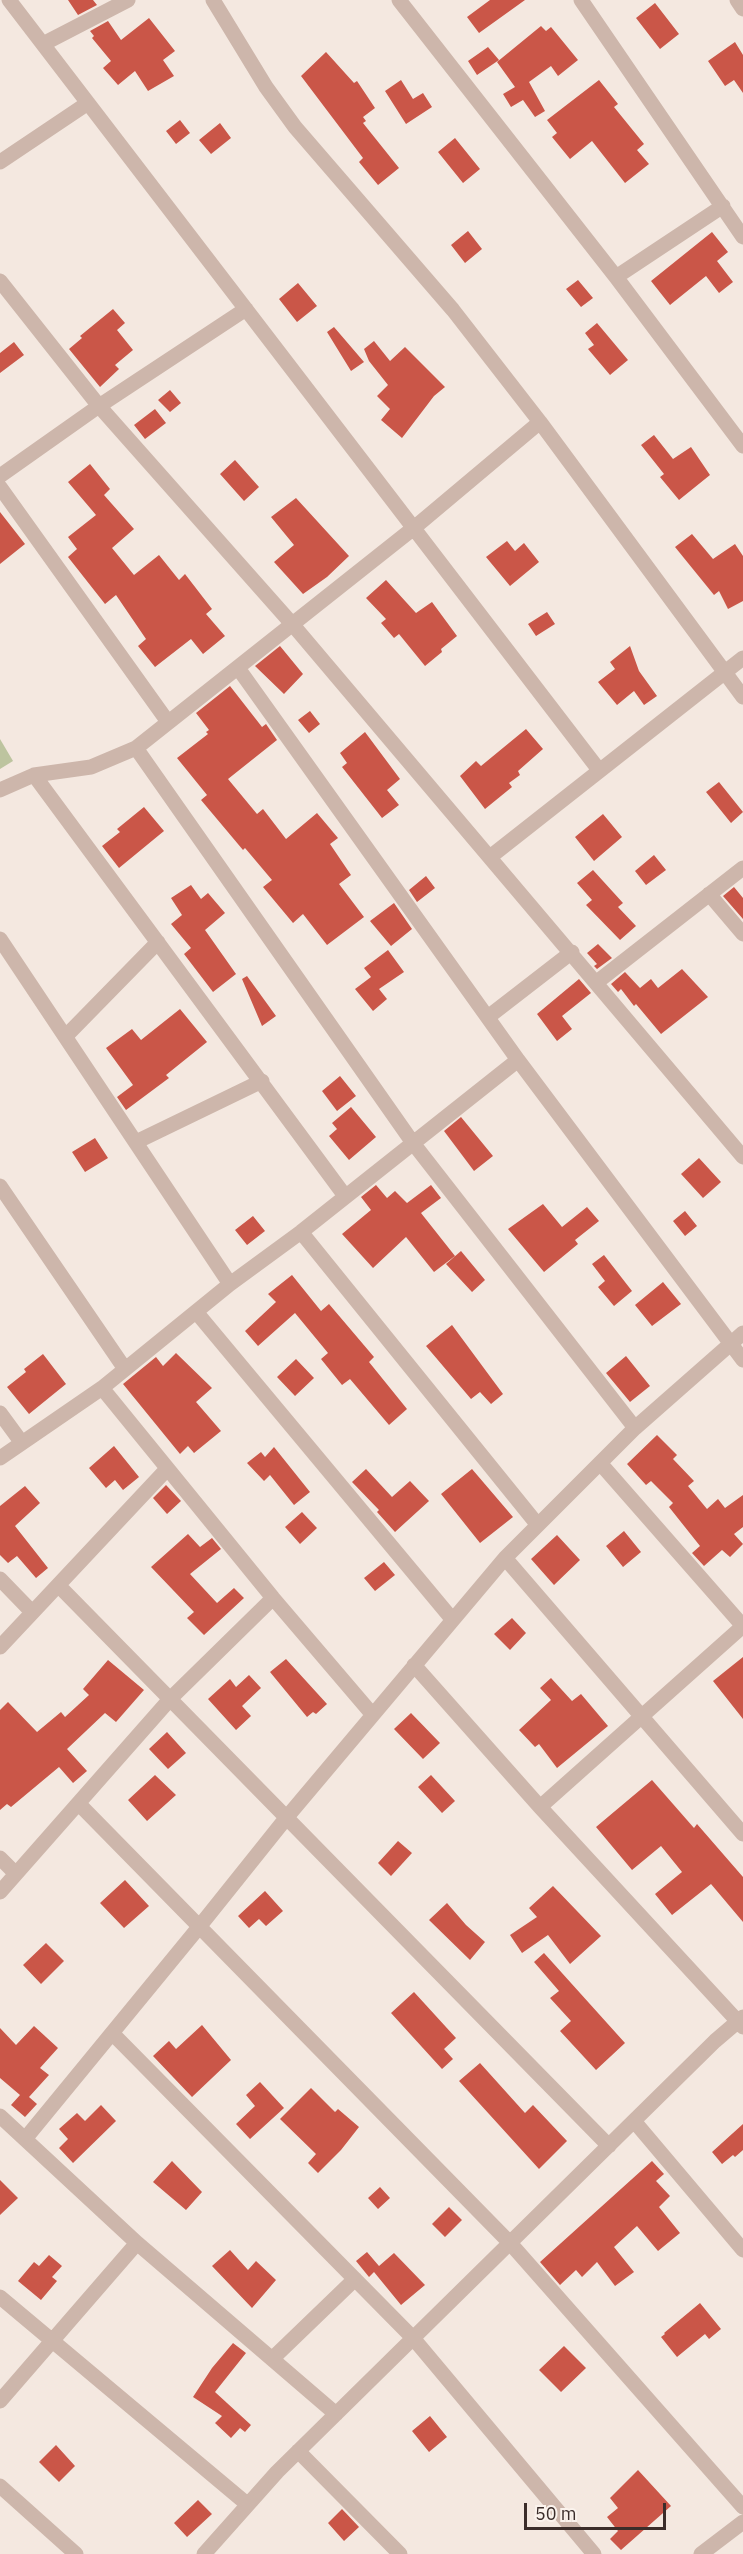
<!DOCTYPE html>
<html>
<head>
<meta charset="utf-8">
<style>
  body { margin:0 }
  #map { position:relative; width:743px; height:2554px; overflow:hidden; background:#f4e8e0; font-family:"IBM Plex Sans",sans-serif }
  canvas { display:block }
  .scale { position:absolute; left:524px; top:2503px; width:142px; height:27px; box-sizing:border-box; border:3px solid #3b2d2a; border-top:0; padding-left:8px; font-size:18px; line-height:21px; white-space:nowrap; color:#3b2d2a; -webkit-text-stroke:4px #fbf3ed; paint-order:stroke }
</style>
</head>
<body>
<div id="map">
<canvas width="743" height="2554"></canvas>
<div class="scale">50 m</div>
</div>
<script>
const c = document.querySelector('canvas').getContext('2d');
c.lineJoin = 'round';
function fillPath(path, color) { c.fillStyle = color; c.fill(path, 'evenodd'); }
function strokePath(path, color, width, dash) { c.strokeStyle = color; c.lineWidth = width; c.lineCap = dash ? 'butt' : 'round'; c.setLineDash(dash || []); c.stroke(path); }
fillPath(new Path2D(`
  M0 739 13 761 0 769Z`), '#bdc49f');
fillPath(new Path2D(`
  M68 0H93L97 5 78 15Z
  M490 0H525L479 33 467 17Z
  M655 3 679 34 660 49 636 18Z
  M149 18 175 51 163 60 174 76 148 91 135 71 118 85 103 68 111 61 92 38 94 36 90 31 108 21 121 40Z
  M541 26 546 31 551 27 578 60 558 76 551 66 529 82 545 111 535 117 523 100 511 107 503 94 515 87 497 62Z
  M735 42 743 55V93L734 80 725 86 708 61Z
  M488 47 499 60 477 75 468 61Z
  M326 52 354 83 357 81 375 108 363 117 366 121 363 123 399 168 378 185 359 162 363 158 301 76Z
  M401 80 413 99 423 93 432 107 406 124 385 91Z
  M599 80 618 104 614 107 644 144 637 150 649 164 625 183 592 141 570 159 552 137 557 133 547 120Z
  M180 120 190 133 176 144 166 131Z
  M220 123 231 138 211 154 199 140Z
  M455 138 480 169 463 183 438 152Z
  M468 231 482 249 465 263 451 245Z
  M712 232 728 252 717 261 733 282 719 293 706 276 670 305 651 281Z
  M578 280 593 298 581 307 566 289Z
  M298 283 317 306 297 322 279 299Z
  M113 309 125 323 117 330 133 350 115 365 119 369 100 387 69 349 82 338 80 336Z
  M597 323 628 360 610 375 588 349 594 345 585 333Z
  M334 327 364 362 351 371 327 332Z
  M374 341 390 361 405 347 445 387 434 396 402 438 381 420 390 409 377 396 388 385 369 361 364 349Z
  M14 342 24 355 0 373V353Z
  M170 390 181 403 170 412 158 400Z
  M155 409 166 423 145 439 134 425Z
  M654 435 673 459 691 447 710 475 679 500 660 477 664 474 641 445Z
  M235 460 259 487 244 501 220 474Z
  M90 464 110 489 104 495 134 529 112 548 134 575 159 555 179 580 185 574 212 609 206 614 225 636 203 654 191 639 155 667 138 646 146 639 116 595 105 604 68 557 77 549 68 537 96 515 68 482Z
  M296 498 349 556 327 577 303 594 274 562 294 545 271 517Z
  M0 512 25 544 0 564Z
  M692 534 713 559 735 544 743 556V601L728 609 719 591 714 595 675 547Z
  M507 541 515 551 524 543 539 562 510 586 486 557Z
  M386 580 416 613 432 602 457 636 441 649 442 652 425 666 399 634 394 638 381 623 386 619 366 598Z
  M547 612 555 624 536 636 528 624Z
  M280 646 303 674 284 694 255 666Z
  M630 646 639 671 657 696 644 705 634 691 617 705 598 682 615 669 610 662Z
  M230 686 262 727 266 724 277 740 228 779 257 814 263 809 286 839 317 813 338 838 330 844 351 875 339 884 364 917 327 945 303 914 293 923 263 887 272 880 245 848 243 850 201 800 207 795 177 758 208 734 206 732 209 730 196 713Z
  M310 711 320 724 309 733 298 720Z
  M526 729 543 749 518 771 520 775 509 783 512 787 485 809 460 776 476 761 481 766Z
  M365 732 400 779 387 790 399 805 382 818 342 767 347 763 340 753Z
  M719 782 743 812 731 823 706 792Z
  M144 807 164 831 119 868 102 846 120 832 117 829Z
  M603 814 622 837 594 861 575 837Z
  M654 855 666 870 646 885 635 871Z
  M593 870 623 903 618 907 636 926 620 940 586 905 592 900 577 883Z
  M426 876 435 888 417 902 409 890Z
  M191 885 201 899 208 893 225 913 205 930 236 974 213 992 184 954 191 948 171 924 182 915 171 898Z
  M734 887 743 898V919L723 896Z
  M394 903 412 929 391 946 370 921Z
  M598 944 612 958 597 969 594 966 597 964 587 953Z
  M388 950 404 972 379 989 387 999 373 1011 355 989 371 977 364 968Z
  M682 969 708 997 661 1034 636 1004 634 1006 621 989 618 992 611 984 625 972 640 988 651 979 658 988Z
  M247 976 276 1016 262 1026 242 979Z
  M579 979 591 993 562 1016 572 1029 557 1041 537 1014Z
  M180 1009 207 1042 166 1075 169 1078 126 1110 117 1097 133 1085 106 1048 132 1029 141 1040Z
  M340 1076 356 1096 337 1111 322 1091Z
  M351 1107 376 1137 349 1160 329 1136 337 1129 332 1123Z
  M461 1117 493 1156 474 1171 444 1131Z
  M95 1138 108 1158 85 1172 72 1152Z
  M699 1158 721 1182 703 1198 681 1174Z
  M376 1185 387 1198 395 1191 407 1203 431 1185 441 1198 421 1213 455 1256 434 1272 406 1237 373 1268 342 1234 371 1210 361 1197Z
  M543 1204 562 1227 587 1207 599 1221 575 1240 578 1244 544 1272 508 1229Z
  M685 1211 697 1226 685 1236 673 1221Z
  M253 1216 265 1231 247 1245 235 1230Z
  M461 1251 485 1280 472 1292 446 1264Z
  M604 1255 632 1291 614 1306 598 1287 605 1281 592 1264Z
  M292 1275 321 1311 329 1304 374 1357 369 1362 407 1409 389 1425 350 1379 342 1385 321 1359 328 1353 295 1313 258 1346 245 1331 276 1302 268 1294Z
  M663 1282 681 1304 652 1326 635 1305Z
  M452 1325 503 1394 491 1404 480 1392 471 1399 426 1346Z
  M176 1353 212 1388 196 1402 221 1431 194 1453 188 1446 180 1454 123 1384 156 1357 163 1366Z
  M43 1354 66 1384 29 1414 7 1387 26 1372 24 1369Z
  M626 1356 650 1386 630 1402 606 1373Z
  M296 1359 314 1378 295 1396 277 1377Z
  M657 1435 677 1455 673 1459 694 1481 688 1486 707 1509 718 1499 725 1508 743 1495V1527L734 1534 743 1544 730 1557 722 1550 704 1566 692 1553 700 1546 669 1507 673 1503 651 1481 646 1485 627 1464Z
  M114 1446 139 1477 123 1490 115 1480 106 1488 89 1468Z
  M274 1447 310 1492 294 1505 270 1475 264 1481 247 1463 261 1452 265 1457Z
  M366 1469 392 1497 410 1481 429 1501 395 1532 377 1512 379 1510 352 1482Z
  M472 1469 513 1517 480 1543 441 1494Z
  M166 1485 181 1501 167 1514 153 1498Z
  M25 1486 40 1503 15 1526 48 1568 36 1578 17 1556 8 1563 0 1555V1506Z
  M302 1512 317 1528 300 1544 285 1527Z
  M624 1531 641 1552 623 1567 606 1546Z
  M188 1534 200 1547 212 1538 221 1549 190 1574 217 1603 234 1588 244 1598 204 1635 187 1618 194 1612 151 1567Z
  M557 1535 580 1560 554 1585 531 1559Z
  M384 1562 395 1575 375 1591 364 1578Z
  M512 1618 526 1633 510 1650 494 1634Z
  M743 1657V1719L713 1681Z
  M286 1659 327 1704 316 1714 313 1712 307 1717 270 1672Z
  M108 1660 144 1690 116 1722 105 1713 67 1749 87 1771 73 1783 59 1767 11 1807 7 1804 0 1810V1710L8 1702 37 1732 61 1712 65 1717 89 1695 83 1689Z
  M249 1675 261 1688 242 1706 251 1716 236 1730 208 1699 230 1679 236 1687Z
  M551 1678 572 1701 581 1694 608 1726 557 1768 539 1744 535 1747 519 1730 551 1700 540 1688Z
  M411 1713 440 1743 423 1759 394 1729Z
  M167 1732 186 1753 168 1769 149 1749Z
  M155 1775 176 1795 147 1821 128 1800Z
  M431 1775 455 1801 442 1813 418 1787Z
  M652 1780 694 1828 697 1824 743 1877V1922L711 1884 672 1915 655 1894 682 1872 661 1846 632 1870 596 1827Z
  M398 1841 412 1853 391 1876 378 1863Z
  M125 1880 149 1906 124 1928 100 1903Z
  M553 1886 601 1936 570 1964 548 1935 522 1953 510 1935 537 1917 529 1908Z
  M265 1891 283 1911 266 1926 259 1919 249 1928 238 1916Z
  M447 1903 466 1925 485 1942 470 1960 429 1920Z
  M46 1943 64 1961 41 1984 23 1965Z
  M544 1953 625 2043 596 2070 560 2031 571 2021 550 1998 559 1991 534 1962Z
  M414 1992 456 2038 444 2049 453 2059 442 2069 391 2013Z
  M202 2025 231 2060 192 2097 153 2056 169 2041 176 2049Z
  M34 2026 58 2048 40 2068 49 2075 29 2097 37 2104 25 2117 11 2105 20 2095 0 2078V2028L16 2045Z
  M480 2063 525 2113 533 2105 567 2141 539 2169 459 2081Z
  M260 2082 284 2108 250 2139 236 2124 255 2106 246 2095Z
  M311 2088 335 2112 338 2109 359 2127 341 2150 318 2173 308 2163 316 2154 280 2119Z
  M101 2105 116 2121 73 2163 59 2148 68 2139 59 2129 77 2113 85 2121Z
  M743 2124V2150L735 2157 733 2155 722 2164 712 2152Z
  M172 2161 202 2192 186 2210 153 2182Z
  M652 2161 664 2174 656 2181 670 2196 659 2207 680 2233 658 2251 637 2226 614 2247 634 2272 615 2286 597 2262 582 2277 576 2270 560 2285 540 2262Z
  M0 2180 18 2198 0 2215Z
  M380 2187 390 2198 378 2209 368 2198Z
  M449 2207 462 2220 445 2237 432 2224Z
  M230 2250 248 2270 256 2261 276 2280 252 2308 212 2266Z
  M367 2252 379 2266 394 2253 425 2285 401 2305 374 2272 369 2277 356 2261Z
  M49 2255 62 2266 52 2277 57 2281 41 2300 18 2281 34 2262 39 2266Z
  M700 2303 721 2329 709 2339 705 2334 677 2357 661 2337 665 2334 664 2333Z
  M233 2343 246 2353 215 2392 251 2425 245 2432 240 2428 231 2438 215 2423 222 2416 193 2397 212 2368Z
  M564 2346 586 2368 561 2392 539 2370Z
  M430 2416 447 2437 429 2452 412 2431Z
  M56 2445 75 2466 59 2482 39 2462Z
  M638 2470 671 2506 621 2550 610 2539 618 2531 607 2517 618 2508 610 2498Z
  M198 2500 212 2514 187 2537 174 2523Z
  M342 2509 359 2527 344 2541 328 2523Z`), '#ca5648');
strokePath(new Path2D(`
  M9 0 599 770
  M213 0 266 87 295 127 453 310 540 422 743 697
  M399 0 616 277 743 446
  M581 0 743 237
  M737 0 743 9
  M43 44 128 0
  M0 162 88 103
  M616 277 723 206
  M0 281 99 406 293 625 743 1157
  M0 476 99 406 246 309
  M0 487 168 722
  M238 668 518 1060 743 1360
  M136 748 413 1143 635 1428
  M34 775 345 1196
  M0 790 34 775 91 767 136 748 415 527 540 422
  M490 857 743 658
  M709 894 743 934
  M0 939 230 1284
  M597 982 743 868
  M488 1017 572 952
  M66 1036 158 942
  M136 1142 262 1081
  M0 1186 125 1369
  M301 1232 537 1524
  M197 1313 452 1619
  M102 1388 273 1598 372 1714
  M0 1413 22 1443
  M0 1458 102 1388 230 1284 301 1232 518 1060
  M505 1558 743 1834
  M0 1579 32 1612
  M59 1586 609 2146
  M0 1647 167 1469
  M414 1665 540 1807 743 2027
  M79 1804 510 2243 743 2507
  M540 1807 743 1626 600 1463
  M0 1858 16 1874
  M0 1892 171 1698 273 1598
  M113 2034 413 2338 594 2554
  M0 2116 137 2243 336 2414
  M634 2121 743 2250
  M25 2139 199 1927 287 1817 505 1558 635 1428 743 1333
  M0 2297 247 2504
  M272 2359 355 2279
  M0 2401 137 2243
  M298 2451 400 2554
  M0 2486 76 2554
  M204 2554 277 2472 715 2041 743 2017
  M701 2554 743 2522`), '#cdb6ab', 15);
</script>
</body>
</html>
